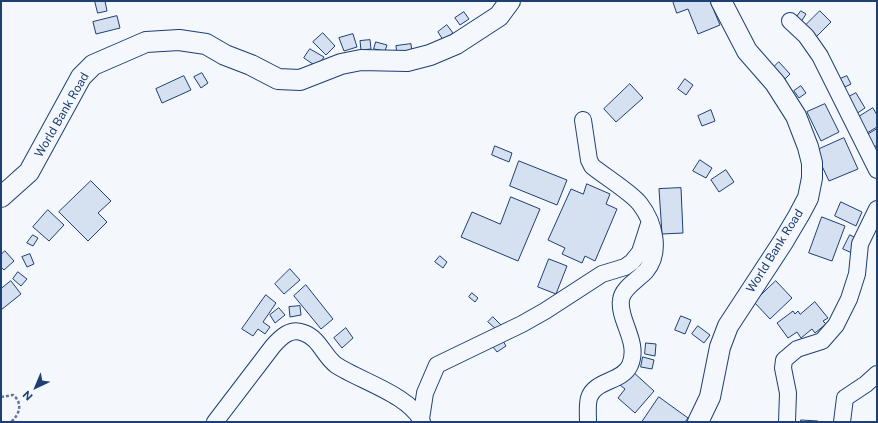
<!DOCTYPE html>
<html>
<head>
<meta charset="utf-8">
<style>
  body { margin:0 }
  #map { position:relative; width:878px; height:423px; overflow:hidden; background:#f4f7fb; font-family:"Public Sans",sans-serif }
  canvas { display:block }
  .frame { position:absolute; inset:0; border:2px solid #1d3f73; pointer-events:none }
  .north { position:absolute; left:16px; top:367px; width:40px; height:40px; -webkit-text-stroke:3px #f4f7fb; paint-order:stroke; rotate:224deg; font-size:11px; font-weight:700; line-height:16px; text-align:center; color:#1d3f73 }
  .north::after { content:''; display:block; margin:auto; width:14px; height:18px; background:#1d3f73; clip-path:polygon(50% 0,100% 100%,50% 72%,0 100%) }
</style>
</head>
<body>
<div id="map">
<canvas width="878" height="423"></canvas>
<div class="frame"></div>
<div class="north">N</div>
</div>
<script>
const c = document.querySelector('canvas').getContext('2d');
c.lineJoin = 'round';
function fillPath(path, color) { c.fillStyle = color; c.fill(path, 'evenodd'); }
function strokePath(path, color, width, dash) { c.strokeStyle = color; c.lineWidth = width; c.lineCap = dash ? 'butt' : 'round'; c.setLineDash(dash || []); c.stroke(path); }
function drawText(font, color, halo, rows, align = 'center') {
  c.font = font + ' "Public Sans",sans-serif'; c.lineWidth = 3; c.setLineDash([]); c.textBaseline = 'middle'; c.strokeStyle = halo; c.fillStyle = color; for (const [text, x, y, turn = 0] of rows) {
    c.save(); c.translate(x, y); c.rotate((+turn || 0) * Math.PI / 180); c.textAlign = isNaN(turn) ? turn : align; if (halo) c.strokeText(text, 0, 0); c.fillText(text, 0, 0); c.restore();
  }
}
const building = new Path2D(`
  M95 1H105L107 11 98 13Z
  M673 1H710L720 25 698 34 688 9 677 13Z
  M801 11 806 14 801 22 796 18Z
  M820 11 831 22 816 37 805 26Z
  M464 12 469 19 460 25 455 18Z
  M117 16 120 28 96 34 93 22Z
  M447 25 453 33 443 40 438 32Z
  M323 33 335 46 326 55 313 42Z
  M353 34 357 47 344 51 339 38Z
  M370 40 371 49 361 50 360 41Z
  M376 42 387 45 385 51 374 49Z
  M411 44 412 53 397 54 396 46Z
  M310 49 324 57 317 67 304 58Z
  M779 62 790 74 785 79 774 67Z
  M202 73 208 83 201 88 194 77Z
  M184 76 191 90 162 103 156 89Z
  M847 76 851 84 845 87 840 79Z
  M685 79 693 85 686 95 678 89Z
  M630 84 643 98 616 122 604 109Z
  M801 86 806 93 799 98 794 91Z
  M856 93 865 108 856 114 847 98Z
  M825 104 839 132 821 141 807 112Z
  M873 108 877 115V127L867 133 857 118Z
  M711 110 715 121 702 126 698 116Z
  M877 129V145L874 147 867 135Z
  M844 138 858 169 829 181 815 151Z
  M495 146 512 153 509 162 492 155Z
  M700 160 712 168 706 178 693 171Z
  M519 161 567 180 557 205 510 186Z
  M726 170 734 182 719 192 711 180Z
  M91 181 111 201 98 213 107 222 88 241 59 212Z
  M587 184 610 194 606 204 617 209 595 261 585 256 582 263 562 254 565 248 548 240 571 189 583 194Z
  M681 188 683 233 662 234 659 189Z
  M511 197 540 209 518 261 461 237 472 212 500 224Z
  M841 202 862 212 856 226 835 216Z
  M48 210 64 225 49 241 33 227Z
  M822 217 845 226 832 261 809 253Z
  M33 235 38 238 33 246 27 243Z
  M850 235 858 239 852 253 843 249Z
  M5 251 14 261 4 270 1 267V255Z
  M30 254 34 264 27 267 22 257Z
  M440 256 447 262 443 268 435 262Z
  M549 259 567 266 556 294 538 287Z
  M290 269 300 280 284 294 275 284Z
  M18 272 27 279 21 286 13 279Z
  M11 281 21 294 1 310V289Z
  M776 281 792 298 770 319 754 302Z
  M306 285 333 319 321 329 294 296Z
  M472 293 478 298 475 302 469 297Z
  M266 295 276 303 263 322 270 327 265 334 258 329 253 336 242 329Z
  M815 302 828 318 823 321 826 324 815 333 812 329 801 338 797 332 788 338 777 323 793 311 795 314 798 311 800 314Z
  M300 306 301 315 290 317 289 307Z
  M279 308 285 315 275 323 270 315Z
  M681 316 691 320 685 334 675 330Z
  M493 317 502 326 497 330 488 322Z
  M698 326 710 335 704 343 692 334Z
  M346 328 353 338 342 348 334 338Z
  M503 341 506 346 497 352 493 347Z
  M646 343 656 344 655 356 645 354Z
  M643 357 654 360 652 369 641 367Z
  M632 371 654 391 635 413 618 398 625 389 620 385Z
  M659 397 688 418 685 422H642Z
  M801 420 818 421V422H801Z`);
fillPath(building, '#d5e0f0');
strokePath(building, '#1d3f73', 1);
const minor = new Path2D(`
  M790 21 806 36 820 56 877 170
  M583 120 589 160 592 166C604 176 632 193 640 204 654 222 662 252 646 271 639 279 622 288 621 300 618 320 640 342 630 365 623 382 594 380 589 398 587 405 588 414 588 422
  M421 419 425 393 437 365 522 324 545 311 602 274 625 267 632 262 640 252 650 221
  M215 422 273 346C281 337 291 327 304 333 319 338 324 356 336 365 360 381 410 395 422 422
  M787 422 788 393 783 368 784 360 797 349 822 341 836 325 849 299 857 274 860 244 877 209
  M842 422 845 398 866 384 877 374`);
const major = new Path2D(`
  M1 197 29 172 81 77 93 65 146 42 179 40 206 44 225 55 251 65 278 79 300 80 341 64 361 60 407 61 430 55 456 44 499 16 510 1
  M698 422 710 397 720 347 728 326 783 242 799 215 808 198 812 178V163L808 147 796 116 775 83 747 51 721 1`);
strokePath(minor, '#1d3f73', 18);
strokePath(major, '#1d3f73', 22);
strokePath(new Path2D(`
  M1 397 13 395C23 403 20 414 11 422`), '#5e769c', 2.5, [3, 2]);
strokePath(minor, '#f4f7fb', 16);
strokePath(major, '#f4f7fb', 20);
drawText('12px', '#1d3f73', '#f4f7fb', [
  ["World Bank Road",62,115,-60],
  ["World Bank Road",775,251,-58]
]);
</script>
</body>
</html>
